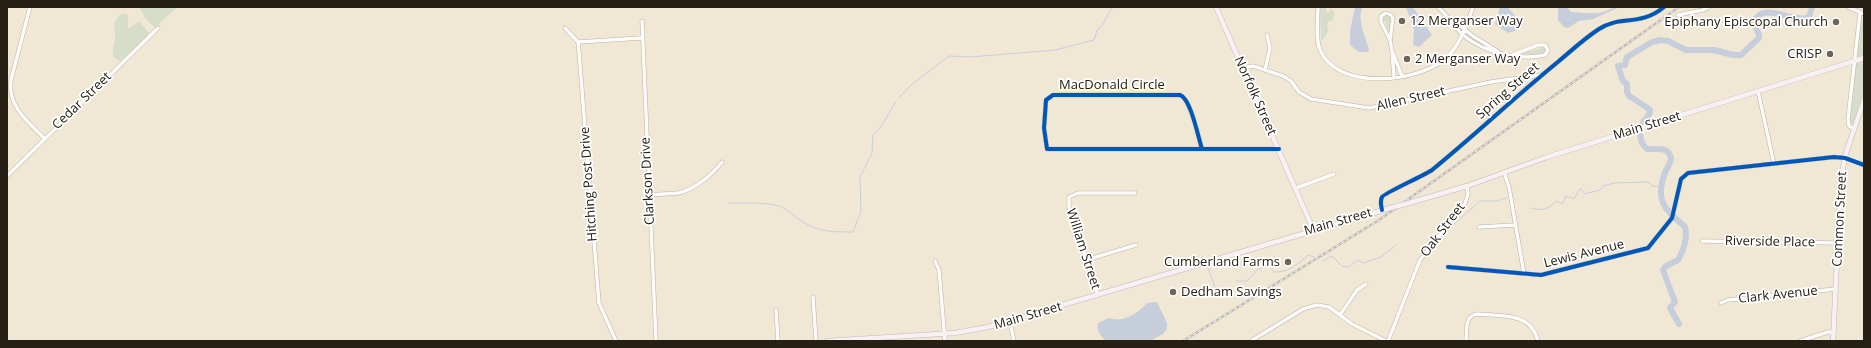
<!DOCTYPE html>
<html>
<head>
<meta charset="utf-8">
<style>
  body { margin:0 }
  #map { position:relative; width:1871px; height:348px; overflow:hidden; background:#f0e7d5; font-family:"Open Sans",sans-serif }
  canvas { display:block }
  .frame { position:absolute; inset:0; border:8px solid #262014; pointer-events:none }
</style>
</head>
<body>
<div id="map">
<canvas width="1871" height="348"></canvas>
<div class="frame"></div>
</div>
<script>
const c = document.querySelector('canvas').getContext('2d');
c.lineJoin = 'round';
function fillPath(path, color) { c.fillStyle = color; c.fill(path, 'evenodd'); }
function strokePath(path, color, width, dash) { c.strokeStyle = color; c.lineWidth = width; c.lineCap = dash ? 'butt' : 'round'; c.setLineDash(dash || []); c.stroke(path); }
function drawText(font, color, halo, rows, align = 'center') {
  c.font = font + ' "Open Sans",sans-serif'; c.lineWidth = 3.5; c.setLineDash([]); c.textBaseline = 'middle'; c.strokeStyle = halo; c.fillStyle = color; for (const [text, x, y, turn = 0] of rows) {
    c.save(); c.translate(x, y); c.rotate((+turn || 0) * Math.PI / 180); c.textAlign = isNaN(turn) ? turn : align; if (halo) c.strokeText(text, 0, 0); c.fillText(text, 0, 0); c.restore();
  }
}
fillPath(new Path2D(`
  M139 7H177L155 28 146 19Z
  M1320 8H1326V11L1330 12 1331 9 1335 12 1332 22 1329 20 1327 27 1329 30 1323 40 1321 39Z
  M122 13 128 15V29L139 21 149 33 140 44 120 61C108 56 114 49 115 40 117 27 109 26 122 13Z
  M1387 14 1391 19 1390 37 1387 33 1389 32 1385 21H1382V19Z
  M1864 19V90L1854 124 1852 125 1850 122 1860 25 1861 21Z
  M1543 46 1547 50 1544 54H1522L1530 49 1531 51 1542 48Z`), '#d6ddc9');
fillPath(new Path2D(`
  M1355 7H1363C1356 18 1366 38 1369 49L1368 52H1359L1350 45V31Z
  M1406 7H1413L1432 35 1419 47 1413 45 1414 30Z
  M1500 7H1508L1515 16 1522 19 1523 24 1520 29 1508 33 1495 24Z
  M1558 7H1567L1571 12C1580 12 1589 14 1598 13 1606 12 1612 7 1620 7L1593 19 1579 21 1568 28 1564 27 1558 20Z
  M1157 302 1167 323V329L1163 334 1150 341H1106C1101 337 1096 329 1098 323L1109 318C1124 323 1137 314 1147 303Z`), '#c7cedb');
strokePath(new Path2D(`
  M899 98 911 85 949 56 970 57 1055 50 1094 40 1097 30C1106 24 1106 15 1113 7
  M729 203C743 203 771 202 782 207 788 210 794 216 800 220 818 232 832 232 853 232L861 211 860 177 872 153 873 135C883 127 888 113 896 102
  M1531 208C1542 211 1547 210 1556 201L1562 204 1566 196 1574 199 1579 190 1581 189 1585 194 1600 190 1603 186 1614 183 1648 182 1653 186 1661 187
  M1453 225 1480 201H1497L1506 198
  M1323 261 1332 256 1342 266 1349 267 1358 260 1363 263 1381 257 1396 245
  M1208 268 1215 287 1219 288
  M1236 281H1247L1258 269 1269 266 1274 272C1287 273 1299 264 1308 255L1314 257`), '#c7cedb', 1);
strokePath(new Path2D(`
  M1679 324 1670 308 1675 302 1663 270 1666 266 1678 260C1683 252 1688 237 1685 227 1666 210 1655 203 1664 175 1666 169 1671 164 1671 158 1667 145 1657 150 1647 149 1639 143 1638 129 1644 121 1647 117 1650 116 1650 110 1643 105 1636 100 1629 96L1627 92V84L1623 81 1618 66 1625 65 1627 57 1652 42 1660 40 1668 41 1686 50H1714L1733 55H1741L1759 38C1760 32 1753 27 1755 21 1762 0 1796 25 1809 17L1812 7`), '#c7cedb', 6);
const minor = new Path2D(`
  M30 7 11 80C7 106 28 122 44 138
  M1318 7C1318 20 1315 37 1320 50 1337 91 1418 83 1446 58 1460 45 1467 25 1473 7
  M1438 7C1447 15 1454 27 1463 35 1483 52 1519 61 1545 55L1548 50 1545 45H1538L1512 55
  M1848 7 1864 14
  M1678 15 1703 10 1709 7
  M1453 20 1473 36 1497 51
  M642 21 656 341
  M565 28 578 42 579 52 599 303 616 341
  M1390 40 1393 18 1391 15 1386 13 1381 16V22L1390 40 1392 51 1402 76
  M578 42 641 38
  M1392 51 1394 77
  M1243 68 1253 66 1283 76 1291 81 1299 92 1311 99 1369 108 1491 82 1541 75
  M1265 70 1270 48 1267 35
  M1758 91 1774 164
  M1854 129 1849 126 1848 119 1860 13
  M1202 149H1047L1044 128 1046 100 1053 95H1180C1191 99 1198 137 1202 149H1279
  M1504 172 1509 187 1524 274
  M7 176 158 28
  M1296 188 1334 174
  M649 195C659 194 668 194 678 193 694 190 712 175 722 162
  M1382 210C1381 206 1380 201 1382 197 1383 194 1425 175 1432 170 1475 135 1516 96 1559 61 1572 50 1585 38 1599 29 1620 15 1640 27 1664 7
  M1479 227 1515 225
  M1702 241 1838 243
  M1086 260 1136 245
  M935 261 939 270 945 341
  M1448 267 1541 275 1648 248 1672 218 1681 179 1688 173 1834 157 1845 158 1864 165
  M1098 295 1069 207V197L1078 193H1135
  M813 297 816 341
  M1721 303 1728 300 1836 289
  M776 310 778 341
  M1340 315 1357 290 1366 284
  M1010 322 1014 341
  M1251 341 1303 309 1317 305 1329 307 1352 324 1386 341
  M1388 341 1420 260 1465 203 1468 194 1467 186
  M1466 341C1467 331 1464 316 1477 314 1501 316 1531 312 1538 341
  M1800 341 1828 332H1834`);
const major = new Path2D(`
  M1216 7 1313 229
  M1409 203 1467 186 1547 157 1864 58
  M827 341 955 333 988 327 1390 208
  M1833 341 1841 178 1846 153 1864 100`);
strokePath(minor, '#bab3a5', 4.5);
strokePath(major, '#c5b8b6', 5.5);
strokePath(minor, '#fdfbf9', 3.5);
strokePath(major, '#f7f1f3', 4.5);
const rail = new Path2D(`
  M1183 341 1379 220 1679 7`);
strokePath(rail, '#bebcb6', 2.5);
strokePath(rail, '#fff', 1, [3]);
const majorBridge = new Path2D(`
  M1390 208 1409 203`);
strokePath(majorBridge, '#c5b8b6', 5.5, []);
strokePath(majorBridge, '#f7f1f3', 4.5);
strokePath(new Path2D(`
  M1202 149H1047L1044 128 1046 100 1053 95H1180C1191 99 1198 137 1202 149H1279
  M1382 210C1381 206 1380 201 1382 197 1383 194 1425 175 1432 170 1475 135 1516 96 1559 61 1572 50 1585 38 1599 29 1620 15 1640 27 1664 7
  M1448 267 1541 275 1648 248 1672 218 1681 179 1688 173 1834 157 1845 158 1864 165`), '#0057b8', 4);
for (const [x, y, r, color] of [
  [1402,21,4,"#6d6658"],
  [1836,22,4,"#6d6658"],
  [1830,54,4,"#6d6658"],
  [1407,59,4,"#6d6658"],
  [1288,262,4,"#6d6658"],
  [1173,292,4,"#6d6658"]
]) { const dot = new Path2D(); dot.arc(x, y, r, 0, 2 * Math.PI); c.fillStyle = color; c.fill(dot); strokePath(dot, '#fff', 1.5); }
drawText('13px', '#262014', '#fff', [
  ["12 Merganser Way",1410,21],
  ["Epiphany Episcopal Church",1828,22,"right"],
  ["CRISP",1822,54,"right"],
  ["2 Merganser Way",1415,59],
  ["Cumberland Farms",1280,262,"right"],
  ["Dedham Savings",1181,292]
], 'left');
drawText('13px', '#262014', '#fff', [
  ["MacDonald Circle",1112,85],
  ["Spring Street",1508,91,-41],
  ["Norfolk Street",1255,96,66],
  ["Allen Street",1411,99,-13],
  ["Cedar Street",82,101,-44],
  ["Main Street",1647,126,-17],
  ["Clarkson Drive",648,181,-93],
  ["Hitching Post Drive",589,184,-94],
  ["Common Street",1840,219,-87],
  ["Main Street",1338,222,-16],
  ["Oak Street",1443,230,-53],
  ["Riverside Place",1770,242,1],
  ["William Street",1083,249,72],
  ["Lewis Avenue",1584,254,-14],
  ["Clark Avenue",1778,295,-6],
  ["Main Street",1028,316,-16]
]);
</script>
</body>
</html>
